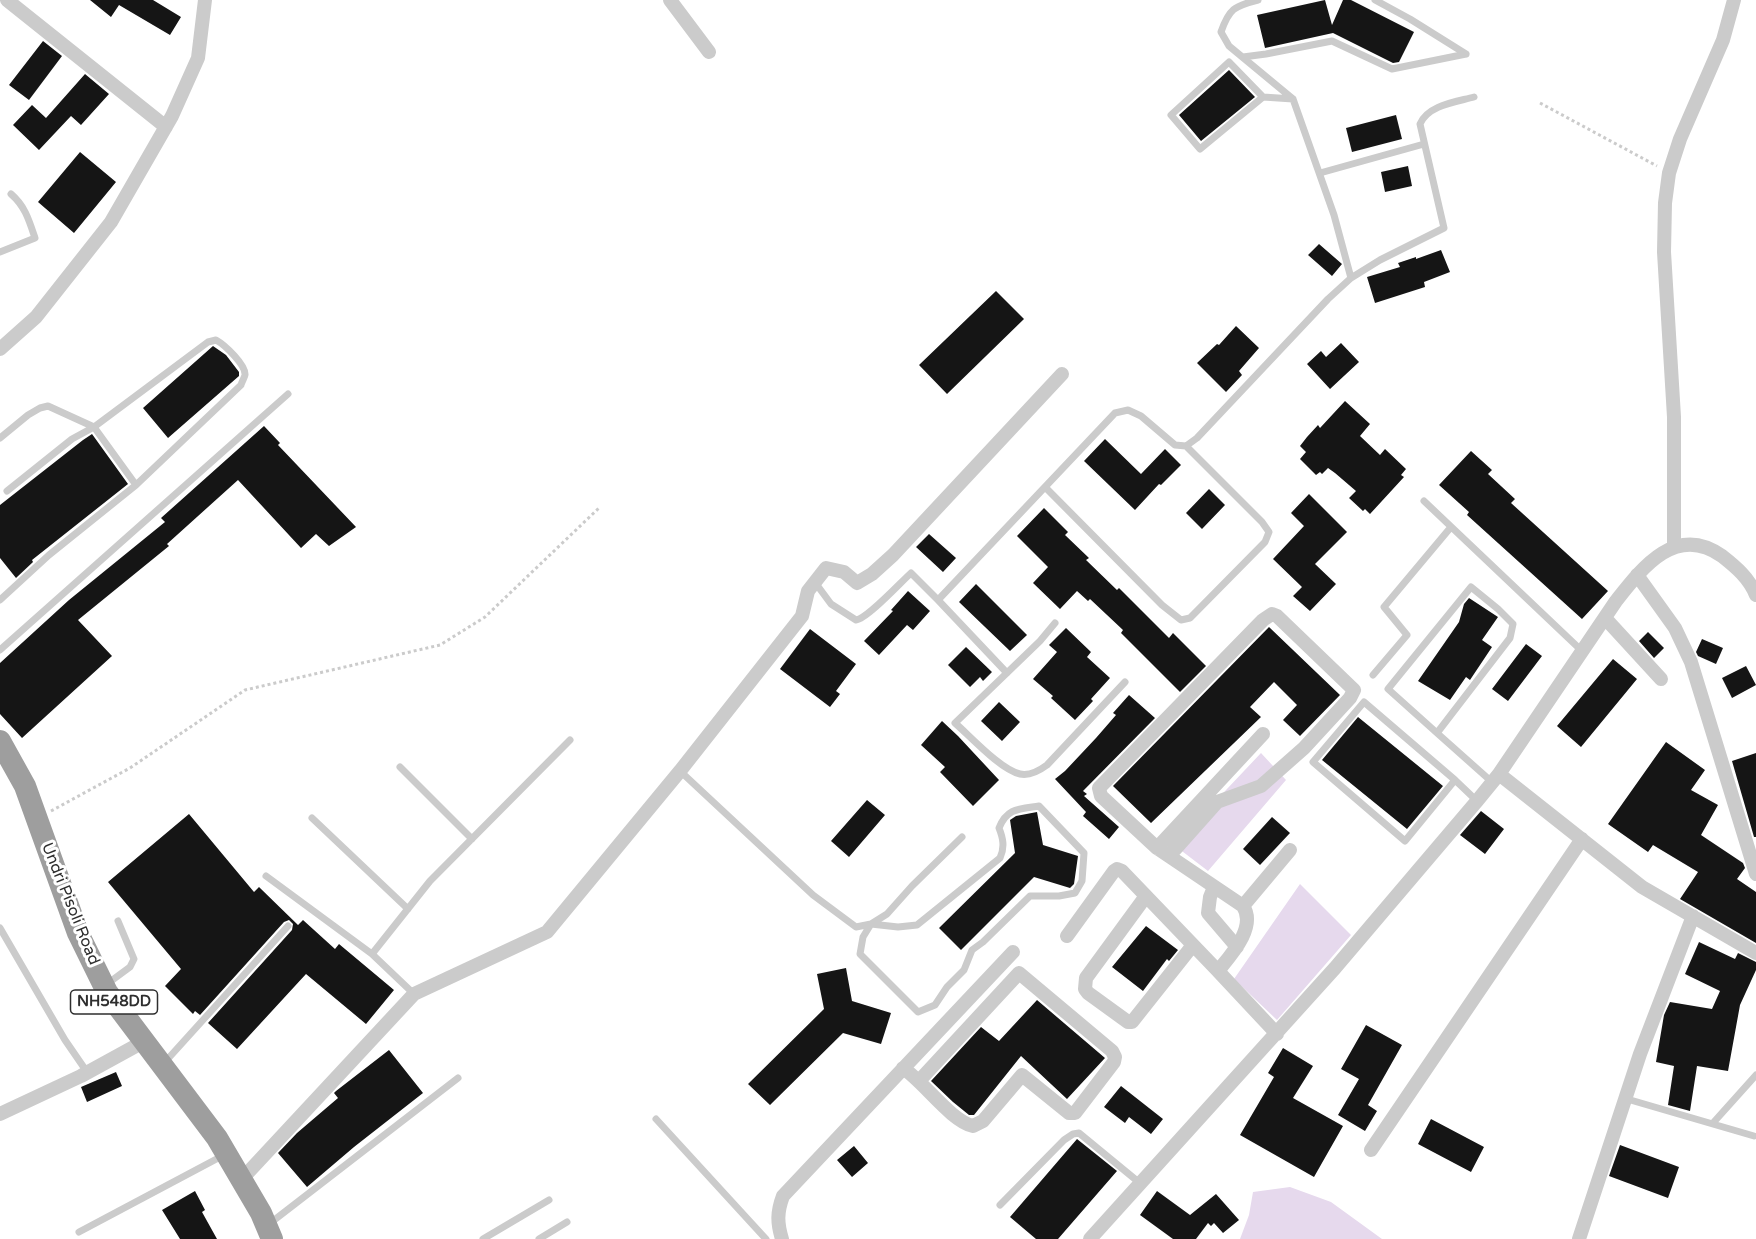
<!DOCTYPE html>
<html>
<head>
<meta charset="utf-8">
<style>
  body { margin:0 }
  canvas { display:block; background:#fff }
</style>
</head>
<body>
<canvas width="1756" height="1239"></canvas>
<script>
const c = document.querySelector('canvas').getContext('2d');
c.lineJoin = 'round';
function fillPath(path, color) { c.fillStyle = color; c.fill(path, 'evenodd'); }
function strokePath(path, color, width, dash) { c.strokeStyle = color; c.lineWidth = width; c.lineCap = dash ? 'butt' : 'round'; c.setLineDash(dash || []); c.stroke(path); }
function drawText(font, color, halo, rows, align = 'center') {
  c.font = font + ' "Varela Round",sans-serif'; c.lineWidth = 6; c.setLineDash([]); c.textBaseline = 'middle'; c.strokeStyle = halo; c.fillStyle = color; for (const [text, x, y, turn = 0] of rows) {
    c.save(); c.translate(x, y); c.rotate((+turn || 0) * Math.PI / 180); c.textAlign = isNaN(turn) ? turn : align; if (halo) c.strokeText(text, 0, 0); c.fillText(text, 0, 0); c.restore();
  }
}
fillPath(new Path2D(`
  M1261 753 1286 780 1208 871 1174 845Z
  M1300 884 1351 935 1277 1020 1234 979Z
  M1290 1187 1331 1202 1382 1239H1240L1249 1215 1253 1192Z`), '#e6d9ed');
fillPath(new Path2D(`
  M90 0H153L181 17 170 35 119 5 111 17Z
  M1325 0 1332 25 1343 0H1351L1414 32 1399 62 1393 63 1333 33 1265 48 1257 15Z
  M43 41 62 56 29 100 9 85Z
  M1229 70 1255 97 1201 141 1179 115Z
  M85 74 109 94 81 125 71 116 39 150 13 125 32 105 46 118Z
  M1396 115 1402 139 1352 152 1346 128Z
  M80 152 116 182 74 233 38 202Z
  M1408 166 1412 186 1385 192 1381 172Z
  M1319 244 1342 264 1332 276 1308 255Z
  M1441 250 1450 272 1424 282 1425 287 1375 303 1367 277 1400 267 1398 263 1416 257V259Z
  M996 291 1024 319 947 394 919 365Z
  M1236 326 1259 348 1239 371 1242 375 1226 392 1197 363 1217 344 1219 345Z
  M1341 343 1359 362 1330 389 1307 364 1321 351 1326 357Z
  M213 346 226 355 239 372V376L168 438 143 408Z
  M1345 401 1370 424 1360 436 1380 455 1385 449 1406 469 1401 475 1404 477 1370 514 1365 509 1363 511 1349 498 1356 491 1335 473 1328 468 1322 474 1320 472 1316 475 1300 459 1306 452 1300 446 1307 437 1318 425 1320 428Z
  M264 426 280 443 278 445 356 527 329 546 316 534 301 548 238 480 167 544 169 546 78 620 112 656 22 738 0 714V663L69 600 165 522 161 518Z
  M92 434 128 484 32 560 33 562 16 578 0 558V505L83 440Z
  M1105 439 1141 474 1165 449 1181 465 1161 485 1159 484 1135 510 1084 461Z
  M1471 451 1492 470 1488 474 1515 499 1511 503 1608 591 1582 619 1467 515 1469 512 1439 485Z
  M1209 489 1225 505 1202 529 1186 513Z
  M1309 494 1347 532 1315 564 1336 584 1310 611 1293 596 1302 587 1273 559 1304 526 1291 513Z
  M1044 508 1068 532 1065 535 1089 558 1086 560 1117 590 1119 588 1169 638 1173 633 1206 666 1180 692 1121 633 1123 630 1090 599 1088 601 1077 591 1060 609 1033 583 1048 567 1017 536Z
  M929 534 956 558 943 572 916 547Z
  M976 584 1027 635 1010 651 959 602Z
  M908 591 930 611 913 630 907 625 879 655 864 641 893 611 891 610Z
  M1469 598 1498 617 1482 640 1492 647 1470 680 1466 677 1450 700 1418 681 1459 622 1464 604Z
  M1269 627 1340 695 1300 736 1283 720 1297 705 1274 682 1250 707 1261 717 1151 823 1113 786Z
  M1066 628 1091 652 1087 657 1110 678 1091 699 1093 701 1075 720 1051 698 1053 696 1033 679 1057 652 1049 645Z
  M810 629 856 664 836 691 840 694 830 707 780 669Z
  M1648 632 1664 648 1654 658 1639 641Z
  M1702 639 1723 648 1716 664 1698 656 1696 652Z
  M1526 644 1542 656 1508 701 1492 689Z
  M966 647 992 672 983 681 980 677 970 687 948 665Z
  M1613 659 1637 679 1581 747 1557 726Z
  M1746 666 1756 685 1732 698 1722 678Z
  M1129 695 1155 718 1083 791 1087 794 1084 796 1119 827 1109 839 1083 816 1086 812 1055 779 1065 771 1096 738 1116 715 1113 713Z
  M999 702 1020 722 1002 741 981 721Z
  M1358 717 1443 786 1407 829 1322 760Z
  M942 721 958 736 999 780 973 806 940 772 945 767 921 745Z
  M1666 742 1705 770 1691 790 1718 805 1701 835 1743 863 1745 868 1737 879 1756 892V943L1680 899 1698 872 1653 845 1648 852 1608 824Z
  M1756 753V837H1754L1732 761Z
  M867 800 885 815 849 857 831 841Z
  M1481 811 1504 829 1485 854 1460 835Z
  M1037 812 1043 845 1078 856 1074 884 1070 888 1034 877 961 950 939 928 1015 853 1010 820 1016 816Z
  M189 814 254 892 259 887 298 925 303 920 335 949 339 944 394 990 366 1024 306 974 237 1049 208 1023 292 930 293 924 289 920 284 922 200 1015 195 1011 193 1014 165 986 181 969 108 882Z
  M1272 817 1290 833 1260 865 1243 849Z
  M1146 926 1178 950 1169 961 1167 959 1143 991 1112 967Z
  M1699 942 1735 959 1738 953 1756 962V970L1740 1005 1728 1071 1697 1066 1690 1111 1668 1105 1674 1066 1656 1062 1664 1015 1670 1002 1712 1009 1720 991 1685 974Z
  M846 968 852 1001 891 1013 881 1044 843 1033 770 1105 748 1084 824 1009 817 974Z
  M1037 1000 1105 1058 1067 1099 1021 1056 974 1115H969L953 1102 931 1081 981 1027 999 1041Z
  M1366 1025 1402 1045 1368 1105 1377 1111 1365 1131 1338 1115 1359 1079 1341 1069Z
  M1283 1048 1313 1066 1293 1098 1343 1126 1314 1177 1240 1135 1274 1077 1268 1073Z
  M389 1050 423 1093 354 1147 307 1187 278 1153 297 1133 338 1098 334 1093 336 1091Z
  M116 1072 122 1086 87 1102 81 1087Z
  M1121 1086 1163 1119 1151 1134 1129 1117 1125 1123 1104 1107Z
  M1431 1119 1484 1147 1471 1172 1418 1144Z
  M1077 1139 1117 1171 1058 1239H1036L1010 1217Z
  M1620 1145 1679 1167 1668 1198 1609 1176Z
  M854 1146 868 1163 852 1177 837 1160Z
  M195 1191 205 1210 202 1212 217 1239H180L162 1210Z
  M1157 1191 1190 1215 1216 1194 1239 1220 1223 1233 1214 1223 1211 1226 1208 1223 1196 1239H1173L1140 1215Z`), '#151515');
strokePath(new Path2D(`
  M1540 103 1657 166
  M51 811 130 768 245 690 440 645 485 617 600 507`), '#cbcbcb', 3, [3, 3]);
strokePath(new Path2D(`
  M1258 0C1234 6 1229 9 1221 32L1229 46 1293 99 1334 215 1351 278
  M1375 0 1410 19 1466 54
  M1243 57 1266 54 1332 41 1392 69 1466 54
  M1263 97 1229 62 1171 115 1200 149 1263 97 1293 99
  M1320 173 1424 144
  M0 252 35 238C29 220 25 206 11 194
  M0 438 28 415 40 408 48 406 94 427 136 485 241 385C241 384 245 376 245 375 246 365 225 345 216 340L208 342 94 427 72 439 7 491
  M1045 487 1162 605 1181 620 1190 618 1265 542 1269 532 1262 522 1186 446
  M1424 501 1582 651
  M814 581 831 604 856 620C867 619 901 582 911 573L938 600 1115 413 1128 410 1141 416 1175 445 1186 446 1197 438 1328 299 1351 278 1380 260 1444 228 1420 124C1428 105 1456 102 1474 97
  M0 600 49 555 136 485
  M938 600 1007 673
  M1055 623 1040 641 955 723C971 737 1001 770 1020 774 1030 776 1039 771 1047 765L1125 682
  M0 650 288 394
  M1373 675 1407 635 1384 607 1451 527
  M1364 702 1455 780 1405 841 1313 762Z
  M1437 733 1388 689 1471 587 1498 609 1513 624 1510 638 1437 733 1492 782
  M400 767 472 839
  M680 771 813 895 856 927 871 924 887 914 912 886 962 837
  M1455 780 1477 801
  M1039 806 1084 853 1082 881 1075 893 1059 896H1030L983 942 972 950 964 970 947 987 935 1005 918 1012 860 954 863 937 871 924 898 927 917 925 1000 858C1005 847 1003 838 999 828 1007 808 1019 809 1039 806Z
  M312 818 408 909
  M266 876 372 954 414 994
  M0 928 65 1040 87 1072
  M372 954 430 881 570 740
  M107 984 130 967 134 959 118 921
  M165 1062 288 926
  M1627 1099 1754 1136
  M656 1119 766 1239
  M1713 1123 1756 1075
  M1000 1205 1064 1140 1073 1134 1079 1133 1141 1184
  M269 1224 458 1078
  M79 1232 224 1155
  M483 1239 549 1200
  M539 1239 567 1222`), '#cbcbcb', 7);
strokePath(new Path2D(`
  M7 0 166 127
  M670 0 709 52
  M0 349 36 317 111 222 172 116 198 58 205 0
  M1674 546V417L1664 252 1665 203 1669 173 1680 139 1723 40 1734 0
  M1637 575 1675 628 1691 662 1756 874
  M1605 618 1661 679
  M1263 734 1157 848 1243 906C1257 927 1231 955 1218 971L1277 1034
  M1499 774 1642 887 1756 953
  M1157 848 1101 796 1099 788 1263 620 1272 614 1277 616 1354 690 1350 698 1304 748 1261 786 1217 802 1169 856
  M1214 887 1210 897 1208 913 1237 947
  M1146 896 1086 978 1085 989 1088 993 1128 1022H1132L1193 945
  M1243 906 1290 850
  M1067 936 1114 871 1117 869 1122 871 1218 971
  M903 1068C924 1082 951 1121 973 1126L983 1121 1022 1075 1069 1113H1075L1114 1062 1115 1057 1112 1051 1019 973 919 1081
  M0 1114 81 1076 143 1042
  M1371 1150 1582 839
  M241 1180 414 994 547 932 680 771 802 616 808 591 826 568 844 572 857 583 872 574 893 555 1062 374
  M782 1239C777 1223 777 1212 783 1196L1013 952
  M1090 1239 1335 968 1477 801 1499 774 1616 601C1642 568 1676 523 1722 556 1736 567 1749 578 1756 595
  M1579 1239 1640 1054 1693 916`), '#cbcbcb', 14);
strokePath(new Path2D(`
  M0 741 25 786 78 933 107 992 217 1138 261 1213 272 1239`), '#9e9e9e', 22);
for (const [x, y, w] of [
  [114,1002,87]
]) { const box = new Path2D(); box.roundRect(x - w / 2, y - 12, w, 24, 4.5); c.fillStyle = '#fff'; c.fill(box); strokePath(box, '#2e2e2e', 1.5); }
drawText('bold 15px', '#2e2e2e', null, [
  ["NH548DD",114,1002]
]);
drawText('16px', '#2e2e2e', '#fff', [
  ["Undri Pisoli Road",70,904,68]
]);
</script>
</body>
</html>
